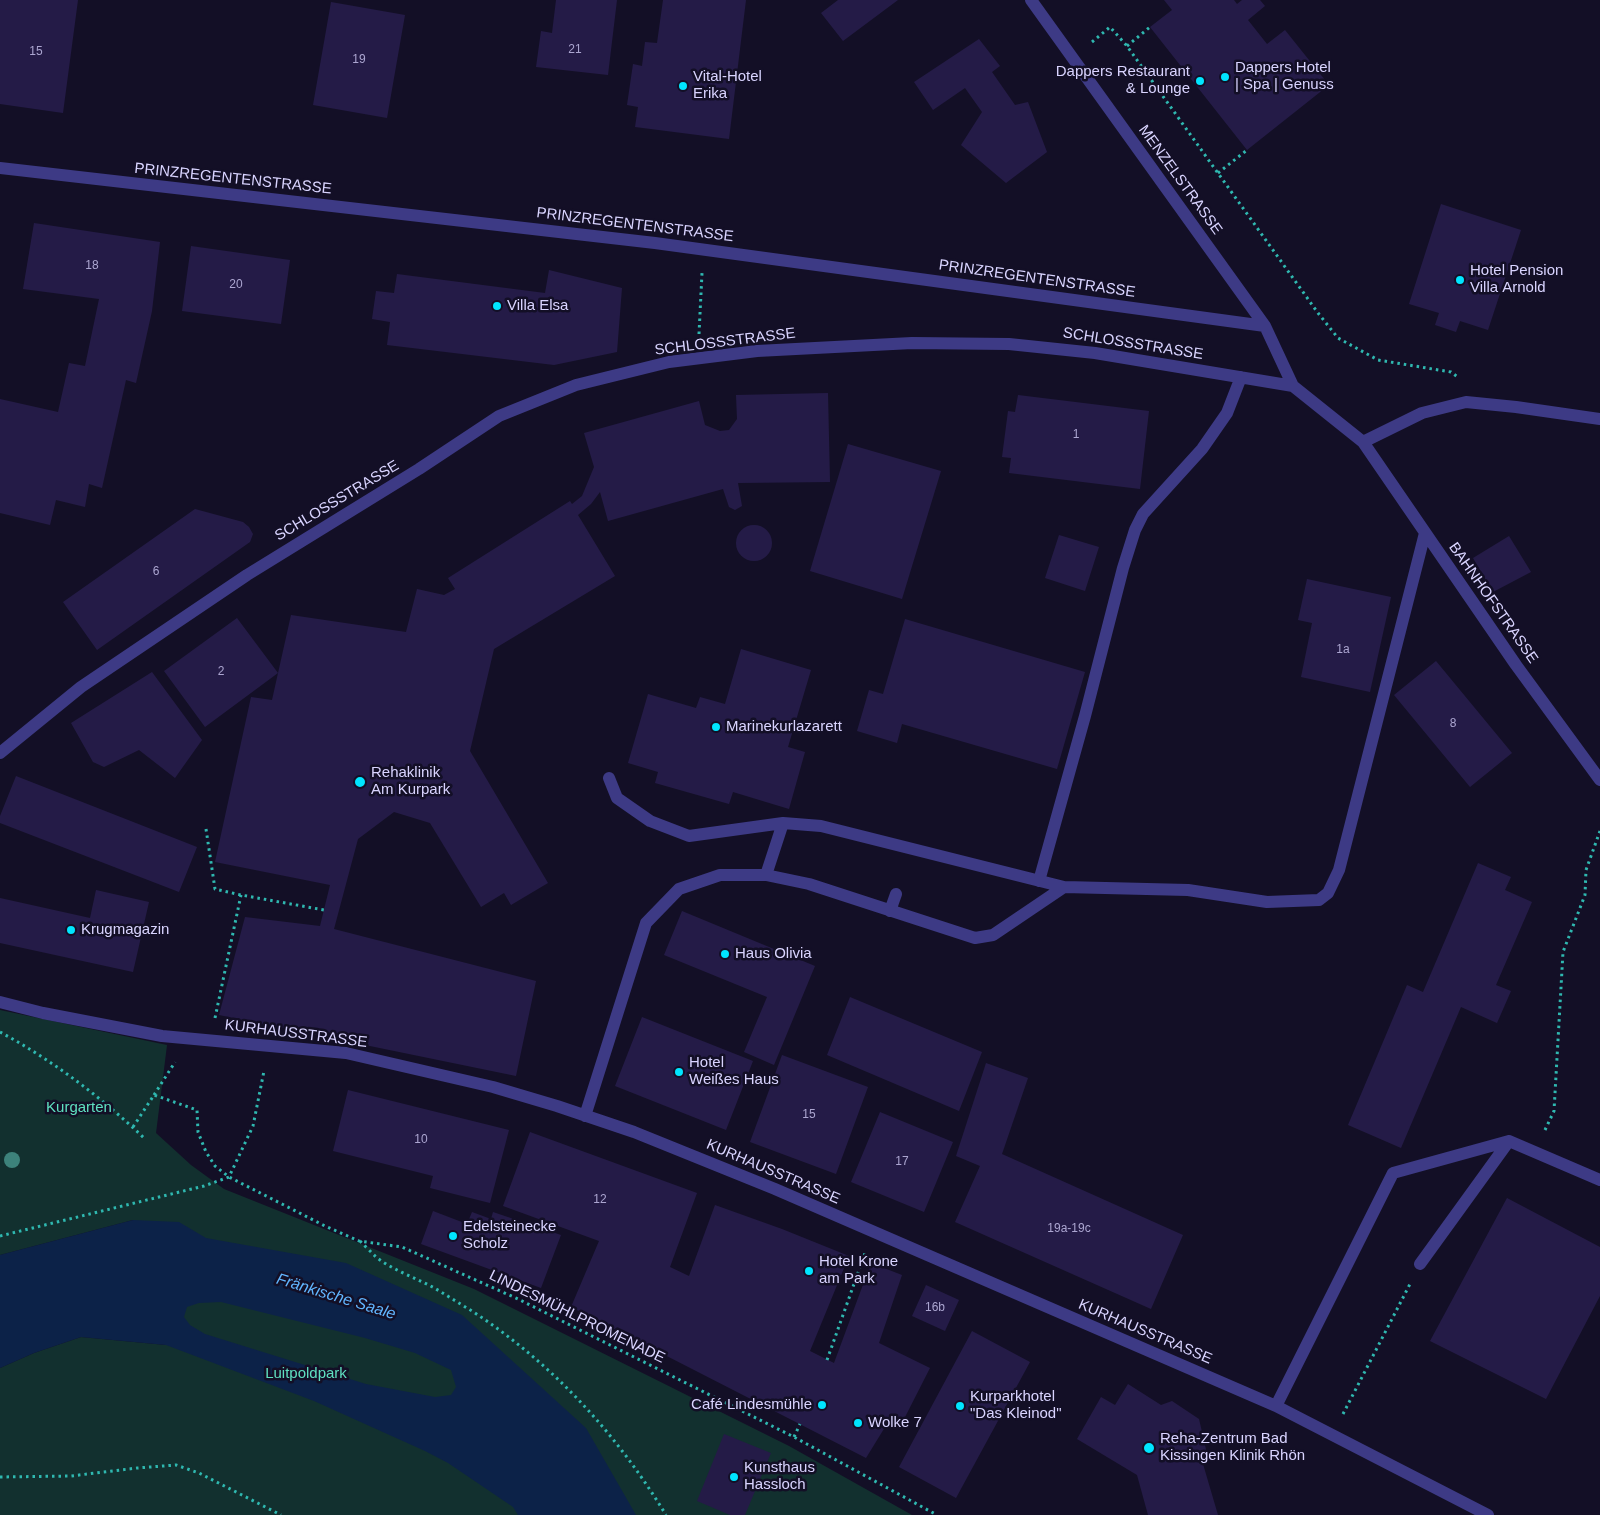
<!DOCTYPE html>
<html>
<head>
<meta charset="utf-8">
<style>
  body { margin:0 }
  canvas { display:block; background:#130f26 }
</style>
</head>
<body>
<canvas width="1600" height="1515"></canvas>
<script>
const c = document.querySelector('canvas').getContext('2d');
c.lineJoin = 'round';
function fillPath(path, color) { c.fillStyle = color; c.fill(path, 'evenodd'); }
function strokePath(path, color, width, dash) { c.strokeStyle = color; c.lineWidth = width; c.lineCap = dash ? 'butt' : 'round'; c.setLineDash(dash || []); c.stroke(path); }
function drawText(font, color, halo, rows, align = 'center') {
  c.font = font + ' Helvetica,sans-serif'; c.lineWidth = 5; c.setLineDash([]); c.textBaseline = 'middle'; c.strokeStyle = halo; c.fillStyle = color; for (const [text, x, y, turn = 0] of rows) {
    c.save(); c.translate(x, y); c.rotate((+turn || 0) * Math.PI / 180); c.textAlign = isNaN(turn) ? turn : align; if (halo) c.strokeText(text, 0, 0); c.fillText(text, 0, 0); c.restore();
  }
}
fillPath(new Path2D(`
  M0 1010 167 1045 156 1133 191 1165 224 1189 474 1289 789 1446 912 1515H0V1368L34 1353 81 1337 166 1345 133 1220 0 1255Z`), '#12302f');
fillPath(new Path2D(`
  M133 1220 179 1222 206 1238 346 1263 462 1315 586 1428 636 1515H518L513 1507 448 1463 425 1451 314 1401 166 1345 81 1337 34 1353 0 1368V1255ZM221 1302 365 1338 415 1353 451 1370 456 1387 451 1395 435 1397 366 1384 205 1334 190 1325 184 1317 187 1307 199 1303Z`), '#0c2248');
fillPath(new Path2D(`
  M0 0H78L63 113 0 104Z
  M556 0H617L608 75 536 67 541 31 552 33Z
  M663 0H746L729 139 635 127 638 107 627 105 633 64 642 66 645 42 657 43Z
  M838 0H898L843 41 821 13Z
  M1164 0H1234L1237 4 1242 0H1260L1265 6 1248 20 1267 44 1285 30 1329 85 1247 150 1150 27 1172 10Z
  M331 2 405 15 387 118 313 105Z
  M979 39 1000 66 992 72 1015 105 1028 102 1047 152 1006 183 961 145 982 112 965 88 933 110 914 82Z
  M1441 204 1521 230 1488 330 1460 321 1456 332 1435 325 1439 313 1409 304Z
  M34 223 160 242 152 311 136 383 126 380 102 488 89 484 85 507 56 500 50 525 0 513V399L58 412 69 363 85 366 99 299 23 289Z
  M191 246 290 260 281 324 182 311Z
  M549 270 622 288 617 352 554 365 387 345 390 322 372 319 376 291 394 293 397 274 545 293Z
  M828 393 830 482 738 483 742 506 735 510 729 507 723 489 608 521 600 492 591 504 578 515 615 576 494 649 470 751 548 883 511 905 504 893 481 907 430 823 394 812 358 839 334 929 536 981 516 1076 219 1015 245 917 320 926 330 885 215 862 251 697 272 700 291 615 406 632 417 589 444 595 455 589 448 578 570 501 572 504 582 496 594 467 584 433 699 401 705 425 720 431 729 430 737 419 736 395Z
  M1018 395 1149 411 1140 489 1009 473 1011 458 1002 457 1008 411 1015 412Z
  M848 444 941 471 902 599 810 571Z
  M195 509 243 522 249 527 253 534 250 542 97 650 63 602Z
  M736 543a18 18 0 1 1 36 0a18 18 0 1 1-36 0Z
  M1059 535 1099 547 1085 591 1045 578Z
  M1509 536 1531 572 1493 592 1473 558Z
  M1307 579 1391 597 1370 692 1301 677 1312 623 1298 620Z
  M237 618 278 673 205 727 164 671Z
  M905 619 1085 672 1057 769 902 724 897 743 857 731 869 690 883 694Z
  M741 649 811 670 788 747 805 752 789 809 733 792 729 804 655 783 658 772 628 763 648 694 696 708 700 697 725 704Z
  M1436 661 1512 753 1470 787 1394 695Z
  M152 672 202 740 175 778 139 750 104 767 93 762 71 723Z
  M16 776 197 847 179 892 0 823V816Z
  M1478 863 1511 877 1505 890 1532 902 1496 985 1511 991 1497 1023 1461 1007 1401 1148 1348 1125 1407 985 1423 992Z
  M96 890 149 902 133 972 0 943V898L90 918Z
  M682 911 815 966 774 1065 744 1052 767 997 664 955Z
  M850 997 982 1052 959 1111 827 1055Z
  M642 1017 753 1061 726 1130 615 1086Z
  M782 1055 868 1087 836 1174 750 1142Z
  M986 1063 1028 1078 1002 1154 1183 1235 1151 1309 955 1222 980 1166 956 1156Z
  M348 1090 509 1130 490 1203 430 1188 433 1176 333 1151Z
  M880 1112 953 1142 924 1212 851 1182Z
  M530 1132 697 1193 670 1267 689 1276 715 1205 782 1229 849 1256 810 1351 834 1363 871 1263 902 1275 879 1343 930 1368 902 1423 890 1419 866 1458 571 1307 599 1241 503 1206Z
  M1507 1198 1600 1247V1296L1546 1399 1430 1341Z
  M433 1211 467 1224 472 1212 491 1219 493 1212 561 1235 541 1288 421 1244Z
  M926 1285 959 1300 945 1331 912 1316Z
  M972 1331 1030 1362 956 1498 899 1467Z
  M1128 1384 1161 1405 1172 1401 1199 1419 1208 1458 1203 1464 1218 1515H1148L1137 1475 1077 1439 1101 1397 1115 1405Z
  M724 1434 771 1453 745 1515H730L697 1501Z`), '#241b47');
strokePath(new Path2D(`
  M1092 42 1110 27 1127 46 1318 313 1338 338 1378 360 1451 372 1459 378
  M1127 46 1150 27
  M1218 173 1247 150
  M699 334 702 273
  M206 829 215 889 241 895 324 910
  M215 1018 241 895
  M0 1032C52 1060 101 1097 144 1138
  M154 1095 175 1062
  M133 1127 154 1095 197 1110 198 1132 206 1152 215 1166 229 1177 325 1226 359 1241 402 1247 518 1299 794 1437 937 1515
  M1545 1130 1554 1111 1563 952 1585 895 1586 870 1600 831
  M0 1236 204 1186 229 1177 253 1126 264 1071
  M360 1241C365 1246 371 1252 376 1257 394 1271 417 1278 436 1289 448 1296 460 1304 472 1311 553 1364 616 1433 666 1515
  M827 1360 865 1253
  M1343 1414 1410 1284
  M794 1437 800 1424
  M0 1477 71 1476 137 1468 176 1465 199 1473 281 1515`), '#2fb8b0', 3, [2.5, 4]);
strokePath(new Path2D(`
  M1031 0 1265 326 1293 386
  M0 168 655 243 1265 326
  M1363 442 1422 413 1466 402 1516 407 1600 419
  M0 753 81 687 247 575 419 469 499 416 576 385 669 362 757 351 912 343 1009 344 1095 353 1293 386 1363 442 1516 665 1600 780
  M609 778 617 798 650 821 689 836 783 823 821 826 1064 887
  M766 875 783 823
  M1039 881 1085 716 1123 568 1135 530 1143 514 1202 449 1227 413 1241 377
  M890 911 896 894
  M0 1002 43 1013 162 1036 346 1053 493 1087 557 1106 634 1132 775 1189 1276 1406 1488 1515
  M585 1116 646 923 679 889 720 875H766L809 884 975 938 993 935 1064 887 1188 890 1267 902 1319 900 1328 893 1339 870 1425 533
  M1420 1264 1509 1141
  M1276 1406 1393 1173 1509 1141 1600 1180`), '#3d3a85', 12);
c.fillStyle = '#3d827b';
for (const [x, y] of [
  [12,1160]
]) { c.beginPath(); c.arc(x, y, 8, 0, 2 * Math.PI); c.fill(); }
for (const [x, y, r, color] of [
  [1225,77,5,"#00e5ff"],
  [1200,81,5,"#00e5ff"],
  [683,86,5,"#00e5ff"],
  [1460,280,5,"#00e5ff"],
  [497,306,5,"#00e5ff"],
  [716,727,5,"#00e5ff"],
  [360,782,6,"#00e5ff"],
  [71,930,5,"#00e5ff"],
  [725,954,5,"#00e5ff"],
  [679,1072,5,"#00e5ff"],
  [453,1236,5,"#00e5ff"],
  [809,1271,5,"#00e5ff"],
  [822,1405,5,"#00e5ff"],
  [960,1406,5,"#00e5ff"],
  [858,1423,5,"#00e5ff"],
  [1149,1448,6,"#00e5ff"],
  [734,1477,5,"#00e5ff"]
]) { const dot = new Path2D(); dot.arc(x, y, r, 0, 2 * Math.PI); c.fillStyle = color; c.fill(dot); strokePath(dot, '#130f26', 2); }
drawText('12px', '#aca6d1', null, [
  ["21",575,50],
  ["15",36,52],
  ["19",359,60],
  ["18",92,266],
  ["20",236,285],
  ["1",1076,435],
  ["6",156,572],
  ["1a",1343,650],
  ["2",221,672],
  ["8",1453,724],
  ["15",809,1115],
  ["10",421,1140],
  ["17",902,1162],
  ["12",600,1200],
  ["19a-19c",1069,1229],
  ["16b",935,1308]
]);
drawText('15px', '#d9d4ff', '#130f26', [
  ["Dappers Hotel",1235,68],
  ["| Spa | Genuss",1235,85],
  ["Dappers Restaurant",1190,72,"right"],
  ["& Lounge",1190,89,"right"],
  ["Vital-Hotel",693,77],
  ["Erika",693,94],
  ["Hotel Pension",1470,271],
  ["Villa Arnold",1470,288],
  ["Villa Elsa",507,306],
  ["Marinekurlazarett",726,727],
  ["Rehaklinik",371,773],
  ["Am Kurpark",371,790],
  ["Krugmagazin",81,930],
  ["Haus Olivia",735,954],
  ["Hotel",689,1063],
  ["Weißes Haus",689,1080],
  ["Edelsteinecke",463,1227],
  ["Scholz",463,1244],
  ["Hotel Krone",819,1262],
  ["am Park",819,1279],
  ["Kurparkhotel",970,1397],
  ["\"Das Kleinod\"",970,1414],
  ["Café Lindesmühle",812,1405,"right"],
  ["Wolke 7",868,1423],
  ["Reha-Zentrum Bad",1160,1439],
  ["Kissingen Klinik Rhön",1160,1456],
  ["Kunsthaus",744,1468],
  ["Hassloch",744,1485]
], 'left');
drawText('15px', '#d9d4ff', '#130f26', [
  ["PRINZREGENTENSTRASSE",233,179,6],
  ["MENZELSTRASSE",1180,180,54],
  ["PRINZREGENTENSTRASSE",635,225,7],
  ["PRINZREGENTENSTRASSE",1037,279,8],
  ["SCHLOSSSTRASSE",725,342,-7],
  ["SCHLOSSSTRASSE",1133,344,9],
  ["SCHLOSSSTRASSE",337,501,-31],
  ["BAHNHOFSTRASSE",1493,603,55],
  ["KURHAUSSTRASSE",296,1034,7],
  ["KURHAUSSTRASSE",773,1172,23],
  ["LINDESMÜHLPROMENADE",577,1317,26],
  ["KURHAUSSTRASSE",1145,1332,23]
]);
drawText('15px', '#5fe0c0', '#130f26', [
  ["Kurgarten",79,1108],
  ["Luitpoldpark",306,1374]
]);
drawText('italic 16px', '#62b6ff', '#130f26', [
  ["Fränkische Saale",336,1297,17]
]);
</script>
</body>
</html>
